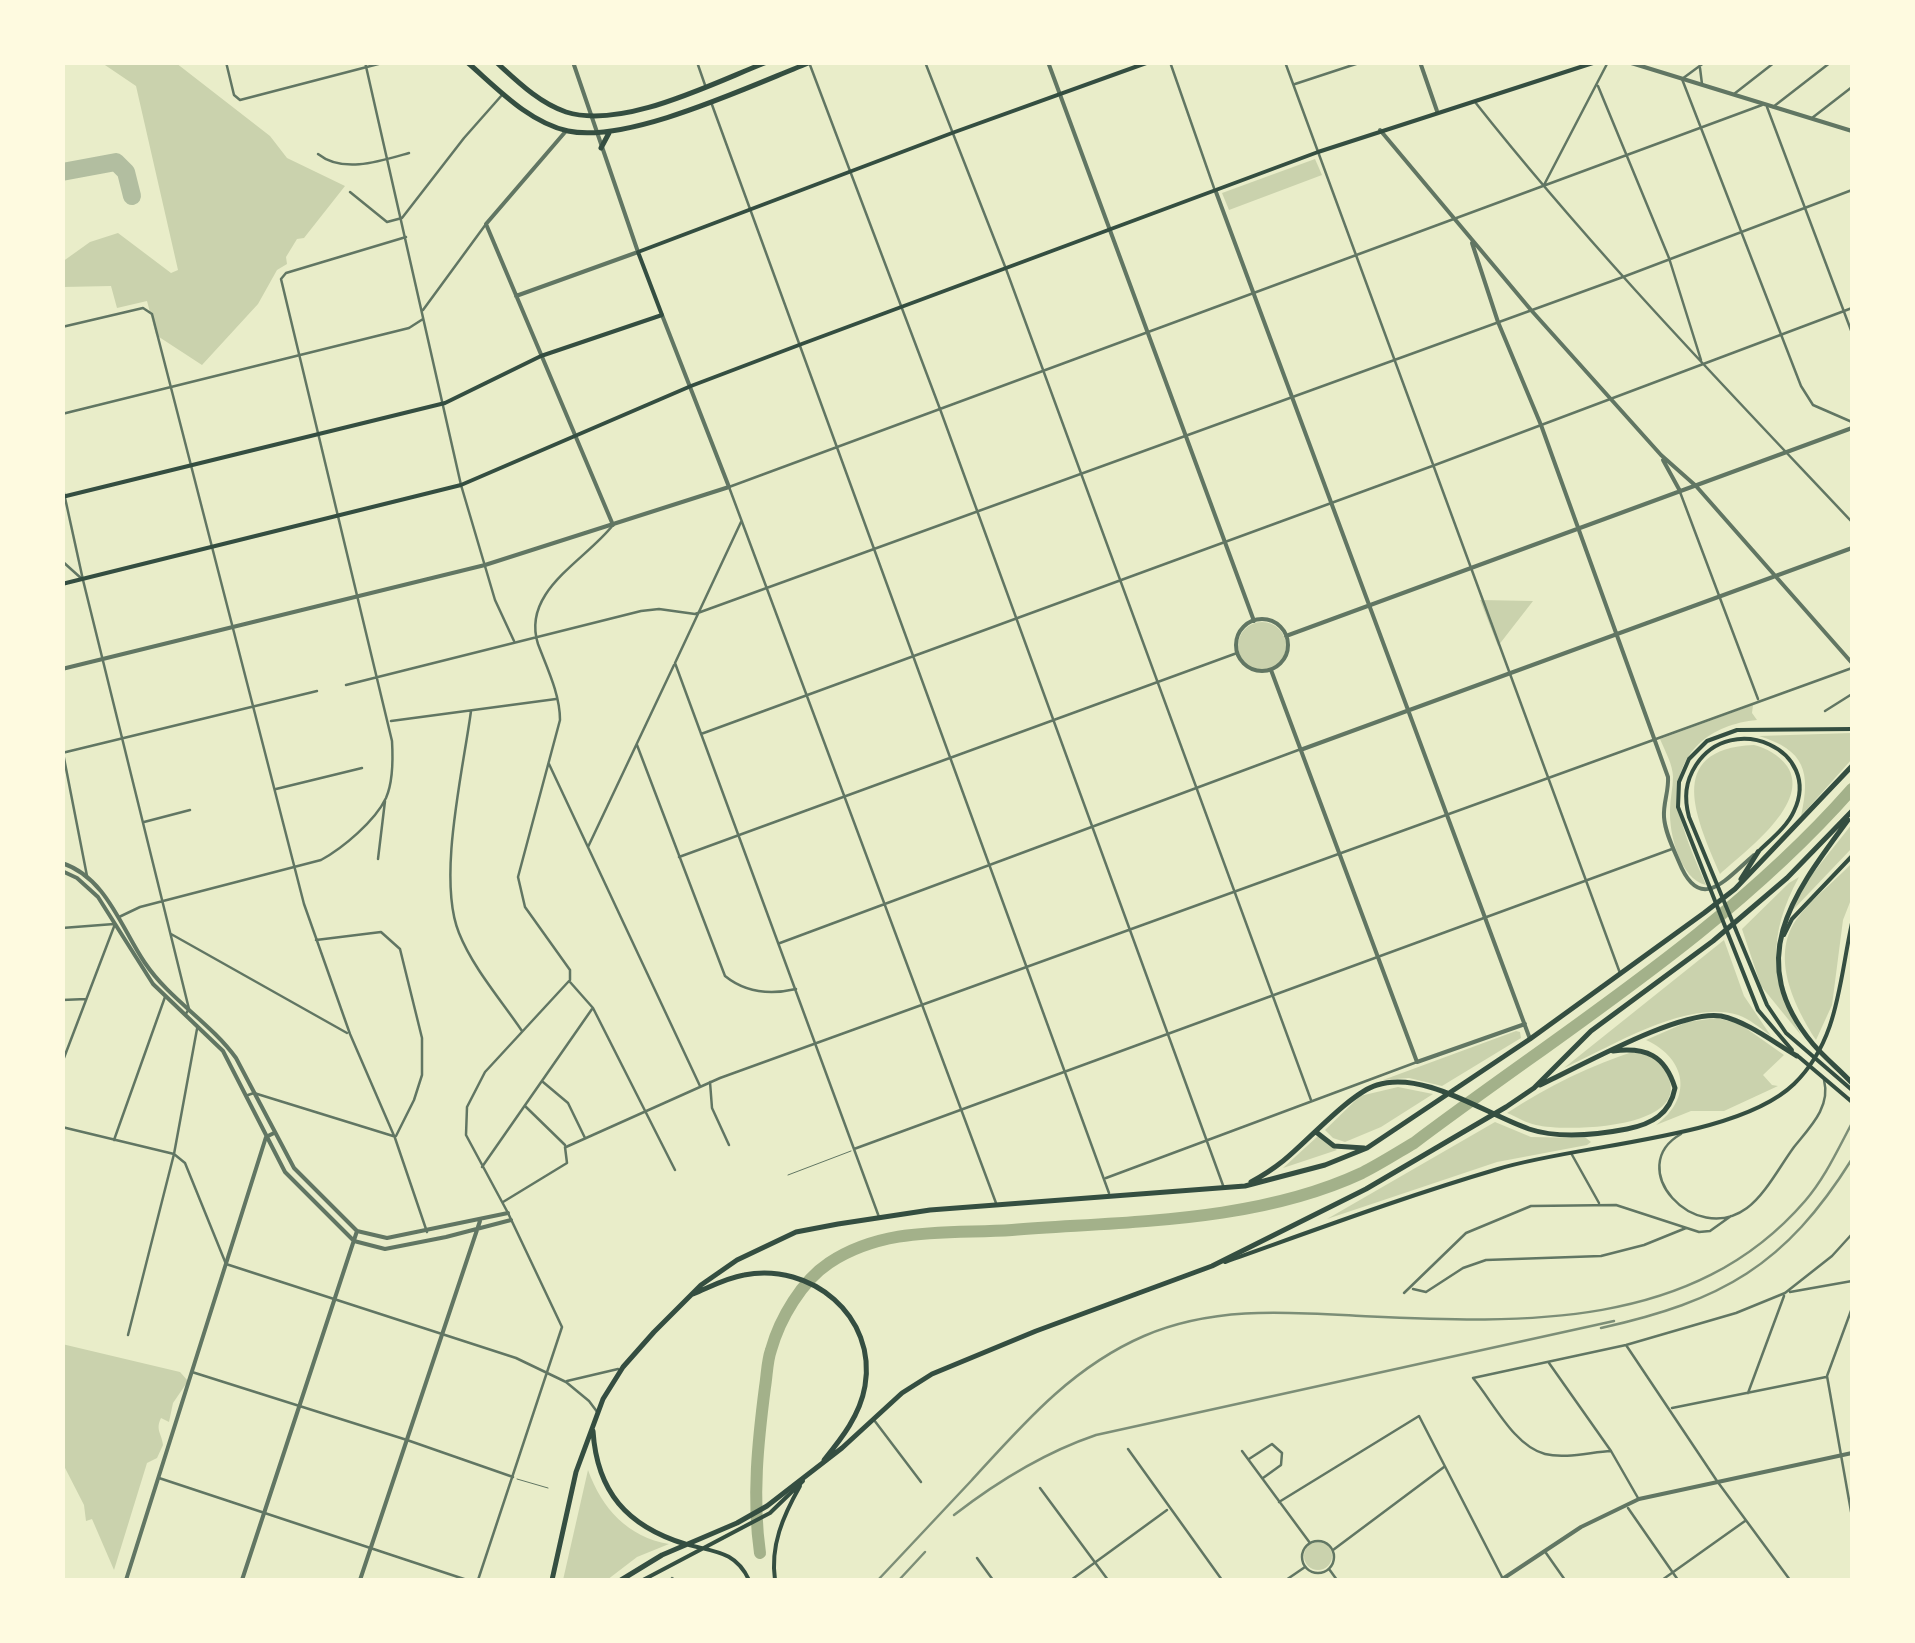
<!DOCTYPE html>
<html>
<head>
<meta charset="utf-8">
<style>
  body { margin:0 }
  #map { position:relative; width:1915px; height:1643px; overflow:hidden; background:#e9edc9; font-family:"Archivo Narrow",sans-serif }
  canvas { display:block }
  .frame { position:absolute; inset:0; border:65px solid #fefae0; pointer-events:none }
</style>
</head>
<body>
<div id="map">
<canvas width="1915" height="1643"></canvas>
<div class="frame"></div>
</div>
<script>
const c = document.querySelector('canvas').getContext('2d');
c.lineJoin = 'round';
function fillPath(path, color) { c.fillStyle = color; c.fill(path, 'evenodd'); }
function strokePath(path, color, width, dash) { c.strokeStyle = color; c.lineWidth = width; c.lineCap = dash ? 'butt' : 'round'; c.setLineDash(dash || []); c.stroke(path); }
fillPath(new Path2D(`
  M102 63H176L270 136 287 158 345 186 304 238 297 239 286 257 287 264 277 270 258 304 202 365 156 335 147 301 117 308 111 286 63 287 62 262 90 242 118 233 171 273 178 270 136 86Z
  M1315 159 1322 175 1229 210 1222 193Z
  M1480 600 1533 601 1498 646Z
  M1238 646a24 24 0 1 1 48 0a24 24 0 1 1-48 0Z
  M1753 705 1752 713 1757 720C1712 724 1674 752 1678 802 1681 830 1695 859 1706 885 1680 879 1669 834 1670 810 1670 799 1673 788 1673 777 1673 765 1665 751 1660 739Z
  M1852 733V759L1801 816C1811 772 1805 750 1759 736Z
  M1754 745C1766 748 1779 755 1787 766 1812 803 1745 851 1720 874 1698 822 1662 749 1754 745Z
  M1852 824V848L1791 912 1806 882Z
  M1852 863V897L1843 920 1832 1005 1816 1040C1795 1007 1770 958 1796 920 1811 899 1835 881 1852 863Z
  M1799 877C1767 936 1770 977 1801 1035L1761 986 1742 929 1789 883Z
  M1724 940 1744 996 1771 1036C1761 1029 1750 1019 1738 1015 1686 999 1611 1047 1564 1068Z
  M1717 1018 1740 1024 1784 1055 1763 1075 1772 1085 1778 1086 1724 1111H1691L1656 1125C1693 1098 1687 1059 1646 1040L1687 1022Z
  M1516 1031 1520 1032 1521 1038 1442 1086 1409 1078 1383 1080Z
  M1638 1050C1653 1056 1666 1064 1670 1082 1682 1129 1566 1132 1536 1125 1526 1123 1517 1117 1507 1113 1548 1086 1591 1065 1638 1050Z
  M1398 1087 1433 1094 1381 1127 1345 1142 1333 1138 1325 1130 1360 1096Z
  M1495 1122 1531 1137 1586 1138 1591 1142 1587 1145 1497 1162 1327 1219Z
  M1318 1136 1337 1150 1283 1168Z
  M62 1344 180 1372 188 1381 173 1403 169 1422 161 1418C155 1430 162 1434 163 1445L157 1458 147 1463 114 1570 92 1519 86 1521 84 1505 63 1464Z
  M588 1470C602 1509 628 1537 669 1544L637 1557 607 1580H563Z
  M1304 1556a14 14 0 1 1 28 0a14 14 0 1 1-28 0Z`), '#cad2ad');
strokePath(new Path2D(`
  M760 1553C752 1498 758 1441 765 1387 767 1375 767 1361 771 1350 780 1318 802 1281 829 1263 885 1226 949 1234 1012 1230 1127 1221 1255 1223 1362 1173 1380 1164 1397 1153 1414 1143 1564 1030 1727 931 1852 789`), '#a3b18a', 12);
strokePath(new Path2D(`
  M62 172 116 162 126 172 132 196`), '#b2bea0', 18);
strokePath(new Path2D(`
  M788 1175 851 1151
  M517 1479 548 1488`), '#617663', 1);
strokePath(new Path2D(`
  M226 62 234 95 240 100 386 62
  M365 62 461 485 495 600 514 641
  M697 62 705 85
  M925 62 1006 269 1311 1100
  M1170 62 1214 188
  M1285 62 1620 973
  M1705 62 1682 79 1801 386 1813 405 1852 422
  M810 65 940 409 1224 1188
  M1700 68 1702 84
  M1295 84 1362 62
  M1598 86 1669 258 1701 360
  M1734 94 1775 62
  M711 102 1109 1193
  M1475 102C1592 250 1723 385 1852 522
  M1767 107 1852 333
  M1773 107 1831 62
  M1812 118 1852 87
  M318 154C343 174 381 161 409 153
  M1544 185 1608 62
  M350 192 387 222 402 218 464 138 502 95
  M423 310 486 224
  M62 327 143 308 152 314 304 904 350 1034 395 1138 427 1232
  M62 414 409 328 423 319
  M62 484 83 580 189 1009 185 1015
  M1680 492 1758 699
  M741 522 675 663 879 1217
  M62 561 82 579
  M346 685 641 611 659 609 695 614 1623 277 1852 190
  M471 711C463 771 437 879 459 933 473 968 501 1000 522 1031
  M1825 711 1852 694
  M391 721 556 699
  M701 734 1435 465 1852 308
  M637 745 725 976C746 993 770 995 796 989
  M62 753 317 691
  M63 753 87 876
  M549 764 700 1086
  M276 789 362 768
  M144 822 190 810
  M588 847 674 665
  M679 857 1237 653
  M378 859 385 801
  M119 917 140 907 321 860C343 848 375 821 386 798 393 782 393 758 392 741L281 279 286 273 406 237
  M62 928 114 924
  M171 934 347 1033
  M316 940 381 932 400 949 422 1038V1075L414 1100 396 1136
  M780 943 1301 749
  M570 980V970L525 907 518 877 560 720C560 694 547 668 538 644 521 591 585 561 613 525
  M570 982 593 1008 675 1170
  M62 1000 86 999
  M62 1063 115 924
  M543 1082 568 1103 585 1138
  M710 1082 712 1108 729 1145
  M248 1095 254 1093 393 1136
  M525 1106 565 1145
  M62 1127 174 1154 185 1163 226 1264 516 1358 566 1382 589 1401 598 1413
  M1681 1134C1623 1167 1694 1247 1747 1208 1765 1195 1780 1166 1794 1147 1810 1127 1831 1107 1824 1080
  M114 1140 165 997
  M566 1147 720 1078 1852 668
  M854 1149 1672 849
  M1571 1153 1599 1203
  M482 1167 592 1009
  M1106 1178 1417 1062
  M503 1202 567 1163 565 1147
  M996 1203 729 487 1762 105
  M1413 1289 1426 1292 1463 1268 1486 1260 1601 1256 1644 1245 1686 1228
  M1790 1292 1852 1281
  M1404 1293 1466 1233 1531 1206 1616 1205 1699 1232 1710 1231 1731 1216
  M1852 1308 1827 1376 1852 1517
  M128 1335 174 1154 197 1029
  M1626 1345 1717 1481 1790 1580
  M1549 1363 1611 1451 1638 1498
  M192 1372 407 1440 513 1477
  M567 1381 618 1369
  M1748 1393 1784 1296
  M1672 1408 1826 1377
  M874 1420 921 1482
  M1128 1449 1222 1580
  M1242 1451 1310 1543
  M1611 1451C1591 1452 1565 1459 1545 1454 1514 1446 1493 1402 1473 1378L1626 1345 1736 1313 1785 1293 1832 1256 1852 1234
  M1249 1459 1272 1444 1282 1453 1281 1465 1263 1478
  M159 1478 467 1580
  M1040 1488 1108 1580
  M1279 1502 1419 1416 1503 1579
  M1628 1508 1678 1580
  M1302 1557a16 16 0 1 1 32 0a16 16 0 1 1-32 0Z
  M1333 1550 1444 1467
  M1546 1553 1565 1580
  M977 1558 993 1580
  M1329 1569 1337 1580
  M672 1578 675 1580
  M478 1580 562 1327 508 1213 466 1135 467 1107 485 1072 569 981
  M1071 1580 1167 1510
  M1286 1580 1305 1567
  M1662 1580 1745 1521`), '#617663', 2.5);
strokePath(new Path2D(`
  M1048 62 1254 621
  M1420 62 1437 111
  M1628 62 1852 131
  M1380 130 1531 310 1661 455 1696 486 1852 663
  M566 131 486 224 613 525
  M1216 192 1530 1039
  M1472 243 1498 322 1541 425 1668 777C1669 791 1663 803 1664 817 1665 832 1673 848 1679 862 1700 914 1725 880 1754 855
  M516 296 638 252 573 62
  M1663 460 1680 491
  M1236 645a26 26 0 1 1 52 0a26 26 0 1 1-52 0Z
  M1286 636 1852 428
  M62 669 485 565 729 487 662 315
  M1271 670 1417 1062 1525 1024
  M1303 749 1852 548
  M62 863C107 878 121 928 145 963 170 1000 210 1022 236 1058L294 1168 357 1231 387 1238 508 1213
  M62 871 77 878 98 897 153 984 223 1051 285 1172 354 1241 385 1249 446 1237 511 1220
  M126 1580 266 1137 274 1133
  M242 1580 357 1231
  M360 1580 480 1221
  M1501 1580 1581 1527 1639 1499 1852 1453`), '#617663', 4);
strokePath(new Path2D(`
  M62 497 445 403 541 356 662 315 638 252 952 133 1149 62
  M62 584 461 485 691 386 799 345 1318 152 1596 62
  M1758 852C1770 840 1787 827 1794 811 1823 750 1732 710 1696 765 1685 782 1684 798 1689 817L1767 1005 1786 1033 1852 1090
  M1784 935 1792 919 1852 856
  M1792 1050 1758 1010 1678 807 1679 782 1689 759 1707 741 1737 730 1852 729
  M1799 1057 1852 1102
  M1225 1262C1315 1230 1406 1196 1498 1169 1578 1144 1737 1139 1794 1084 1839 1040 1839 981 1852 923
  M689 1545C716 1552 736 1552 749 1580
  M643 1580 770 1513 803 1481
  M775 1580C770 1546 783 1516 800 1486`), '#344e41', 4);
strokePath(new Path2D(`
  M467 62C497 88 528 122 568 131 628 144 752 85 811 62
  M496 62C517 81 539 103 566 112 623 130 713 83 767 62
  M601 148 609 133`), '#344e41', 5);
strokePath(new Path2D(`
  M1848 820C1794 893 1742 959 1813 1044 1825 1058 1840 1070 1852 1083
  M1741 879 1758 852
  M1540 1085C1579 1067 1681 1009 1721 1016 1748 1022 1773 1042 1797 1056
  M1316 1132 1334 1146 1364 1148
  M1251 1182C1262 1176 1273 1169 1283 1161 1307 1142 1350 1093 1377 1085 1424 1070 1485 1114 1529 1129 1559 1139 1596 1135 1627 1129 1652 1124 1670 1114 1675 1088 1665 1055 1646 1047 1613 1051
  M693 1294C710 1287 726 1278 744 1275 811 1262 877 1316 865 1386 860 1415 842 1438 824 1460
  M593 1431C597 1492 627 1526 685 1544
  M552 1580 576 1472 603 1399 623 1367 654 1332 701 1285 737 1260 796 1232 838 1224 930 1210 1245 1186 1325 1165 1367 1148 1530 1039 1704 913 1735 889 1852 766
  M621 1580 662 1555 737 1523 767 1506 842 1448 902 1393 932 1374 1036 1331 1212 1266 1366 1189 1506 1107 1534 1088 1591 1031 1713 941 1787 878 1852 811`), '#344e41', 5);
strokePath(new Path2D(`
  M1601 1328C1722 1301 1785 1266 1852 1159
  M954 1515C998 1481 1043 1453 1096 1435L1614 1321
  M878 1580C909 1547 940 1514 971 1481 1023 1424 1072 1367 1144 1336 1214 1306 1287 1312 1361 1316 1519 1323 1692 1332 1805 1201 1825 1178 1838 1149 1852 1123
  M899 1580 925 1552`), '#7c8e77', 2.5);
</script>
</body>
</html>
